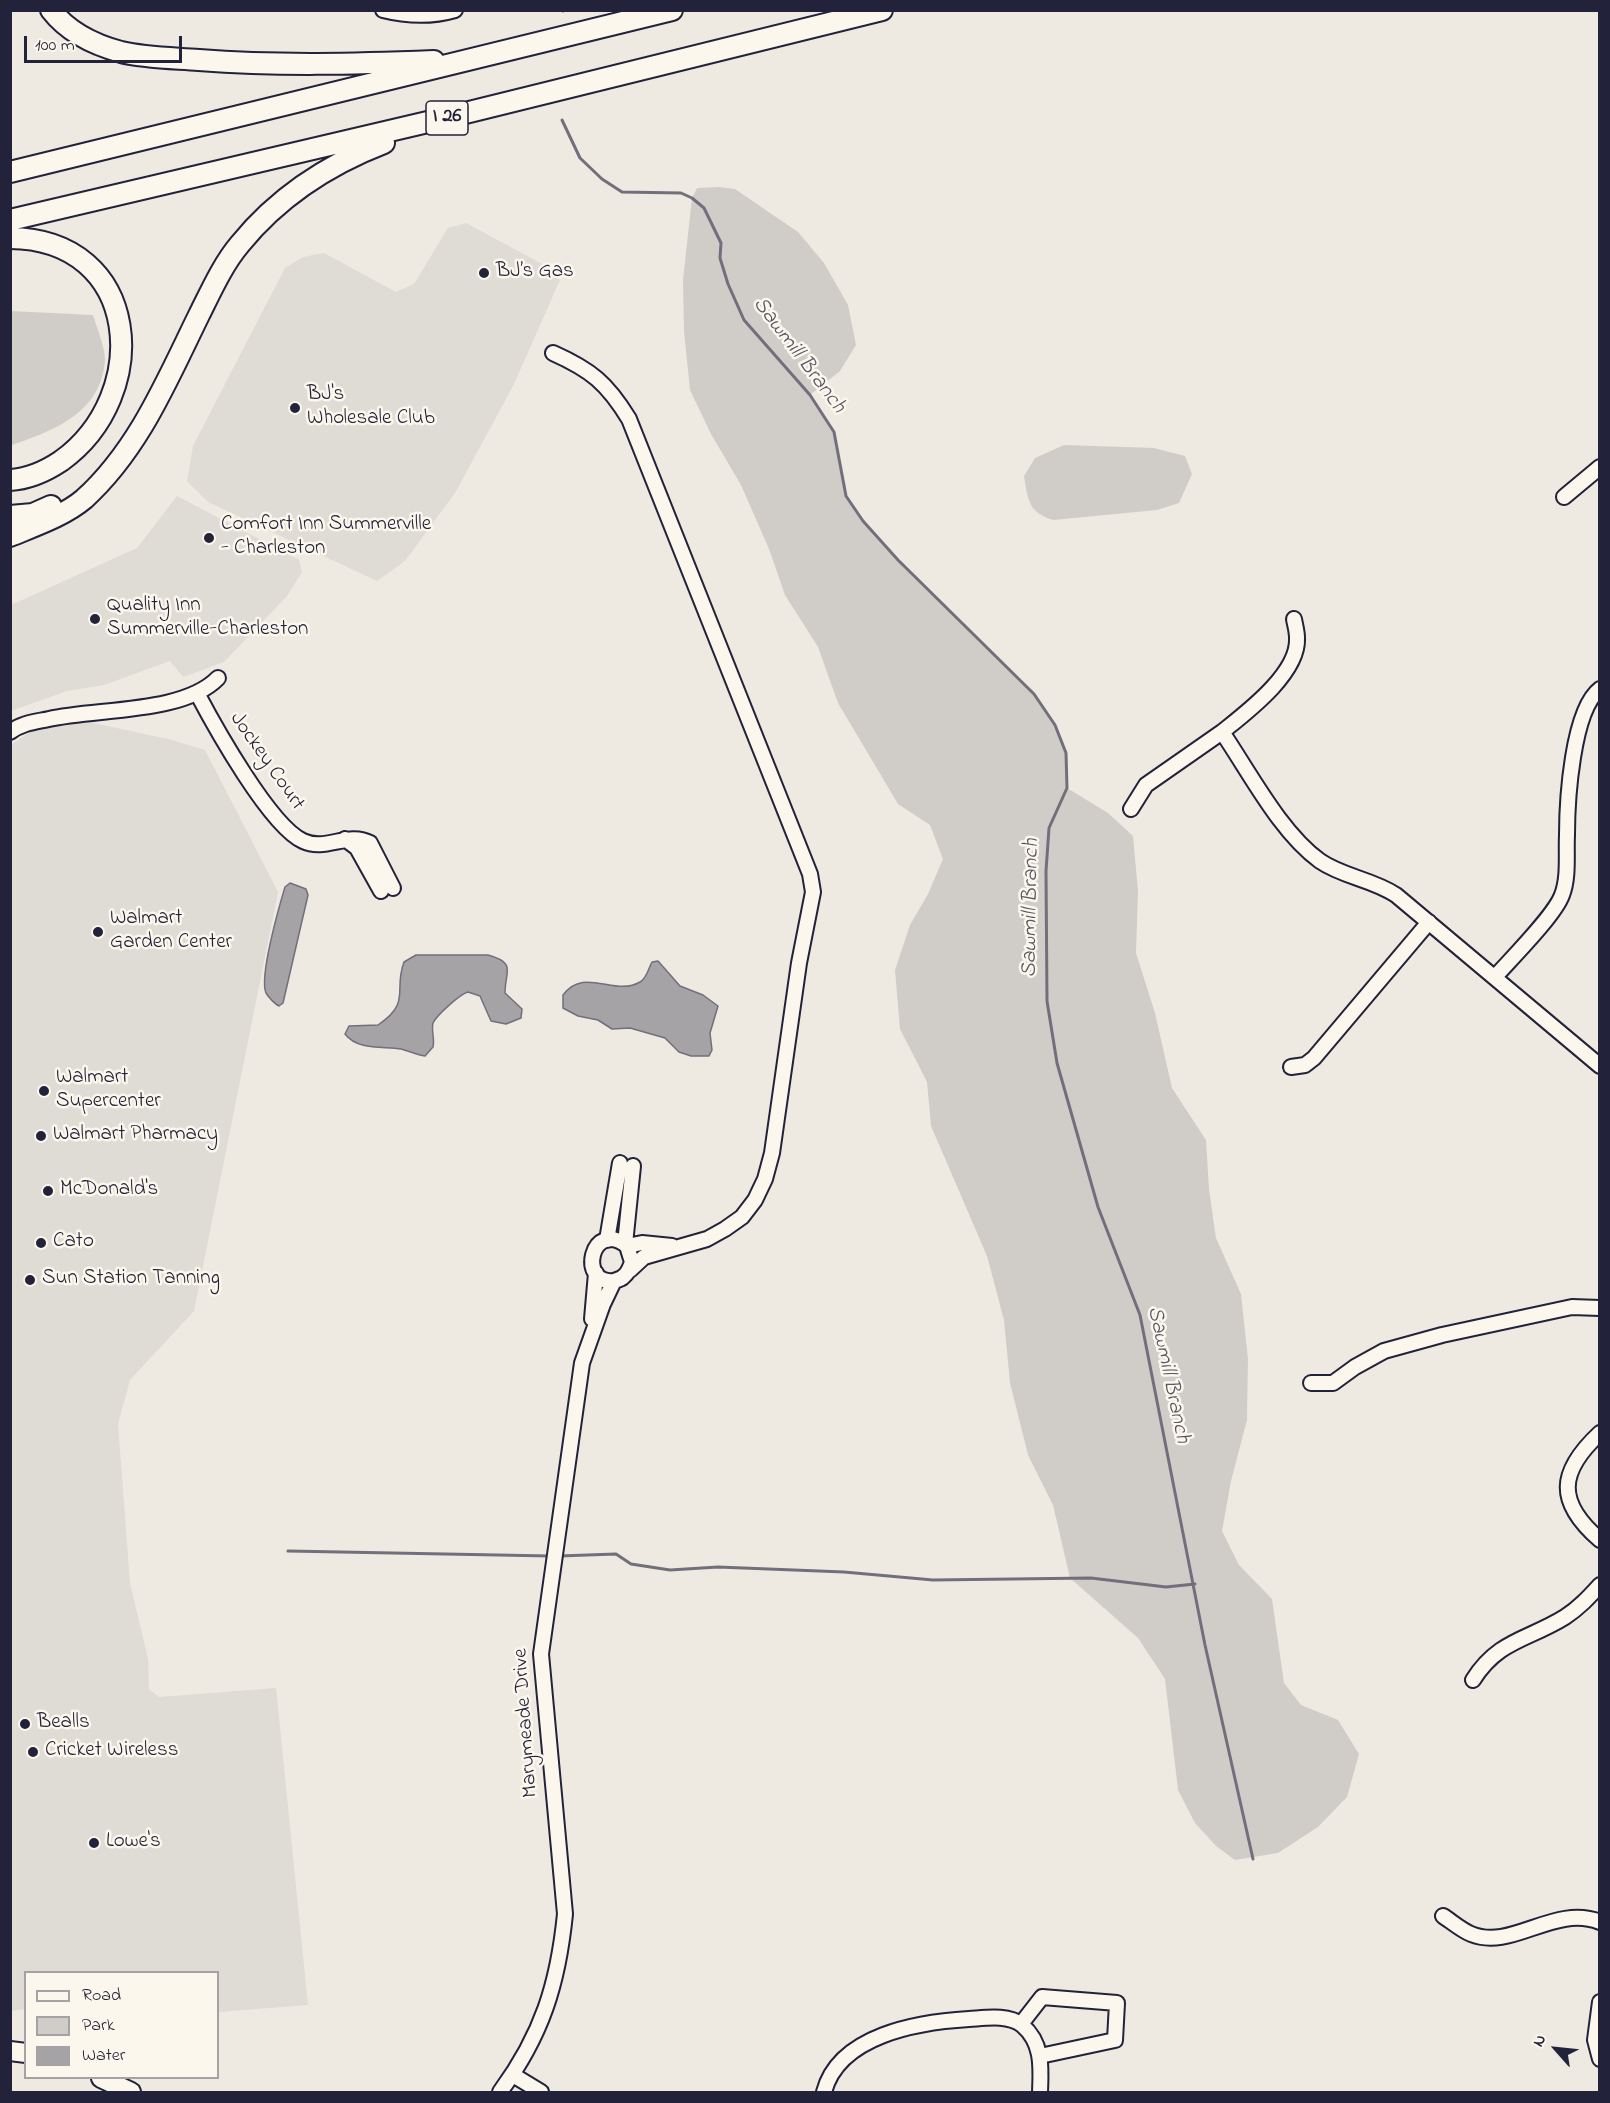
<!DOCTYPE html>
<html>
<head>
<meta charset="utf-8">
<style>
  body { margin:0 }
  #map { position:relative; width:1610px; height:2103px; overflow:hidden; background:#eeeae2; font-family:"Indie Flower",sans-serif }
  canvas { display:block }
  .frame { position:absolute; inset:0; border:12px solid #22223b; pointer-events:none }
  .legend { position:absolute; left:24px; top:1971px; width:195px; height:108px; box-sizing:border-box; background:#fbf7ec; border:2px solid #a4a2a5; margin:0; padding:8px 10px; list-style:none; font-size:18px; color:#22223b }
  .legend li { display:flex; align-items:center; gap:12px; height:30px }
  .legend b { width:30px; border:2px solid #a4a2a5 }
  .north { position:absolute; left:1526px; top:2019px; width:60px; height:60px; -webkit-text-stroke:4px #fbf7ec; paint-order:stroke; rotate:297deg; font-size:16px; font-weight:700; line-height:24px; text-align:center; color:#22223b }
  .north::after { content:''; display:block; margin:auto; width:21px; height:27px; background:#22223b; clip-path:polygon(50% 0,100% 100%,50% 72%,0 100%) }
  .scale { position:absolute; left:24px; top:36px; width:158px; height:27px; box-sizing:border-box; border:3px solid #22223b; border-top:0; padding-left:8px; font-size:18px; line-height:21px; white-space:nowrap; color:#22223b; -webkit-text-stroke:4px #fbf7ec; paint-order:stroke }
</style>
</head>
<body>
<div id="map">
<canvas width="1610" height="2103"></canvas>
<div class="frame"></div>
<ul class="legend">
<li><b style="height:8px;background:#fbf7ec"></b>Road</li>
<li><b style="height:16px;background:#d0cdc9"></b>Park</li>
<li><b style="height:16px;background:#a6a3a7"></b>Water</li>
</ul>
<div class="north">N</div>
<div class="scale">100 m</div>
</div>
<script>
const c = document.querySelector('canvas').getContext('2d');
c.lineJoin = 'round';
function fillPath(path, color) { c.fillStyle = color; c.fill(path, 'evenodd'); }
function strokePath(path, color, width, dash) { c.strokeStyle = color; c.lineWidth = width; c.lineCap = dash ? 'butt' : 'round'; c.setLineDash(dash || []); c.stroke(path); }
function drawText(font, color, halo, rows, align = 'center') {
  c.font = font + ' "Indie Flower",sans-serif'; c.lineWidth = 5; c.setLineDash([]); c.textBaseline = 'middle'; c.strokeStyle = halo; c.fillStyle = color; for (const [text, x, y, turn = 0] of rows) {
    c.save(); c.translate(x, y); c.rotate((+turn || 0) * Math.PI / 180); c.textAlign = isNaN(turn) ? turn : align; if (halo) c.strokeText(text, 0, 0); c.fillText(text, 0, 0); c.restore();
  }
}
fillPath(new Path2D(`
  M466 223 546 266 560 280 513 386 455 493 405 561 377 581 208 502 187 481 193 446 285 268 303 257 324 253 396 292 414 284 448 228Z
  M177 496 299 560 302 572 287 596 224 662 183 677 170 661 104 685 67 691 11 711V605L137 548Z
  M70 718 168 739 205 750 278 892 194 1311 130 1380 118 1424 130 1583 148 1659 149 1689 159 1697 276 1688 308 2005 218 2012V1972H26L25 2009 11 2011 10 746 38 726Z`), '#dfdbd5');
fillPath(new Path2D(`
  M719 187 735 189 798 232 824 263 848 305 856 345 840 371 810 395 834 432 846 497 863 521 898 560 1034 694 1055 725 1066 753 1067 788 1108 813 1133 836 1138 891 1136 953 1155 1013 1172 1088 1206 1140 1209 1189 1216 1238 1241 1294 1248 1359 1247 1420 1231 1481 1222 1531 1239 1565 1272 1599 1284 1683 1301 1705 1338 1720 1359 1754 1347 1797 1318 1827 1278 1853 1235 1860 1216 1846 1195 1823 1178 1790 1165 1679 1138 1638 1070 1578 1053 1505 1028 1455 1010 1383 1004 1320 987 1256 931 1126 927 1082 900 1029 895 970 910 925 928 894 943 859 930 825 898 804 838 703 818 647 785 595 769 549 741 485 711 434 690 390 684 331 683 280 692 198 697 188Z
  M10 311 93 315C97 328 105 347 105 360 101 413 55 430 12 445Z
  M1064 445 1154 448 1185 456 1192 474 1179 503 1157 510 1053 520C1028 512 1028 500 1024 476L1035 458Z`), '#d0cdc9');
const water = new Path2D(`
  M290 883 306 889 308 895 283 1003 279 1006C275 1004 269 998 266 993 259 977 279 907 285 887Z
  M416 955H488C517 963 505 971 505 993L522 1009 521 1018 506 1024 491 1021 480 996 468 992C460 994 436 1016 433 1023 431 1031 435 1039 433 1047L425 1056C417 1055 409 1051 401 1049 384 1046 358 1051 345 1034L349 1026 378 1025C412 1002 393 991 404 962Z
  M658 961 680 986 703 995 718 1006 710 1033 712 1050 709 1056H691L679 1052 665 1038 630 1028 612 1029 598 1020 578 1016 563 1008V995C584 966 615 997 640 982 647 978 648 969 652 962Z`);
fillPath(water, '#a6a3a7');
strokePath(water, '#716f7c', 1.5);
strokePath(new Path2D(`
  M563 10V11
  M562 120 580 158 602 179 622 192 681 193 692 198 704 208 721 243 720 258 728 284 744 320 810 395 834 432 846 496 863 521 898 560 1034 694 1055 725 1066 753 1067 788 1049 828 1046 871 1047 1001 1057 1063 1098 1207 1140 1315 1205 1645 1253 1859
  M288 1551 550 1556
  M559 1556 616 1554 631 1564 670 1570 718 1567 844 1572 933 1580 1091 1578 1166 1587 1195 1584`), '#716f7c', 3);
const minor = new Path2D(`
  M383 10C407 16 431 17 455 10
  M553 353C591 370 607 383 629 419L810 874 813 892 799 963 772 1153 765 1179 755 1200 742 1217 725 1229 707 1239 644 1257 630 1270
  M1564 497 1600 467
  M1294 619C1295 625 1297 631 1297 638 1299 673 1247 712 1222 732 1250 773 1280 832 1320 861 1343 877 1372 879 1396 895L1600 1066
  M197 693C215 727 270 826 303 841 326 852 348 831 370 843L393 888
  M10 732C22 723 35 722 49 719 97 708 183 714 218 678
  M1131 809 1146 785 1222 732
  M345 839 357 848 381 891
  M1495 977C1511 959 1555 915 1562 895 1569 877 1566 854 1567 835 1567 802 1572 710 1600 689
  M1291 1067 1305 1065 1314 1058 1429 922
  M607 1240 620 1163
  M625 1244 633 1166
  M627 1246 632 1262C629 1271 625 1279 614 1281 577 1285 591 1218 627 1246L642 1243 672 1246
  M592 1319 596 1273
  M1311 1383H1333L1355 1367 1384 1351 1442 1335 1572 1307 1600 1308
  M1600 1433C1558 1472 1556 1502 1600 1540
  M1473 1680C1498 1640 1528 1640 1565 1617 1579 1608 1589 1597 1600 1585
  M1443 1916C1451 1921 1461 1930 1471 1934 1512 1951 1554 1904 1600 1922
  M1600 2002 1595 2040 1600 2059
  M1021 2024 1042 1997 1117 2003 1115 2040 1040 2056
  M513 2075 541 2092
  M500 2092C542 2035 558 1984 565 1914L541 1654 582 1363 603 1304 614 1281 622 1278
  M824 2092C839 2035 918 2022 969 2019 985 2018 1008 2014 1022 2025 1043 2043 1041 2067 1040 2092`);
const major = new Path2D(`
  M10 2051 26 2053
  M101 2078 131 2092`);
const highway = new Path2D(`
  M51 10C68 32 95 45 121 52 146 58 174 58 199 60 277 66 356 64 434 61
  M10 172 672 10
  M10 220 449 117 882 10
  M10 238C142 239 153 395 61 461 46 471 29 479 10 480
  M10 516 33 514 51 506
  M10 536C34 526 64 516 84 499 139 449 167 380 199 315 211 291 223 264 240 244 279 196 327 165 384 143`);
strokePath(minor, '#22223b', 18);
strokePath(major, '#22223b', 22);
strokePath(highway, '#22223b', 24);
strokePath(minor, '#fbf7ec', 14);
strokePath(major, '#fbf7ec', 18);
strokePath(highway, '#fbf7ec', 20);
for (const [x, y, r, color] of [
  [484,273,6,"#22223b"],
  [295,408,6,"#22223b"],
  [209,538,6,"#22223b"],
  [95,619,6,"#22223b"],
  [98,932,6,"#22223b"],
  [44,1091,6,"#22223b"],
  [41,1136,6,"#22223b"],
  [48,1191,6,"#22223b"],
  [41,1243,6,"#22223b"],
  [30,1280,6,"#22223b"],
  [25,1724,6,"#22223b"],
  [33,1752,6,"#22223b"],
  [94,1843,6,"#22223b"]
]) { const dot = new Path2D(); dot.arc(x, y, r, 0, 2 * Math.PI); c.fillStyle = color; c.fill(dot); strokePath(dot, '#fbf7ec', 2); }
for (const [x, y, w] of [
  [447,118,42]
]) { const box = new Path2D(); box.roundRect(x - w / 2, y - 17, w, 34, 4.5); c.fillStyle = '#fbf7ec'; c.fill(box); strokePath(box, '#22223b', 1.5); }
drawText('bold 20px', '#22223b', null, [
  ["I 26",447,118]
]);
drawText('21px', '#22223b', '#fbf7ec', [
  ["BJ’s Gas",496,273],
  ["BJ's",307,396],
  ["Wholesale Club",307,420],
  ["Comfort Inn Summerville",221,526],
  ["- Charleston",221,550],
  ["Quality Inn",107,607],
  ["Summerville-Charleston",107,631],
  ["Walmart",110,920],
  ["Garden Center",110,944],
  ["Walmart",56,1079],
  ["Supercenter",56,1103],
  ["Walmart Pharmacy",53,1136],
  ["McDonald's",60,1191],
  ["Cato",53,1243],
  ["Sun Station Tanning",42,1280],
  ["Bealls",37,1724],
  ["Cricket Wireless",45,1752],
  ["Lowe's",106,1843]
], 'left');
drawText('21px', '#22223b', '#fbf7ec', [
  ["Jockey Court",266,762,55],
  ["Marymeade Drive",527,1723,-94]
]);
drawText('italic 22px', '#575666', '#fbf7ec', [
  ["Sawmill Branch",798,356,53],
  ["Sawmill Branch",1032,908,-89],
  ["Sawmill Branch",1167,1375,78]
]);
</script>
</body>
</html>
